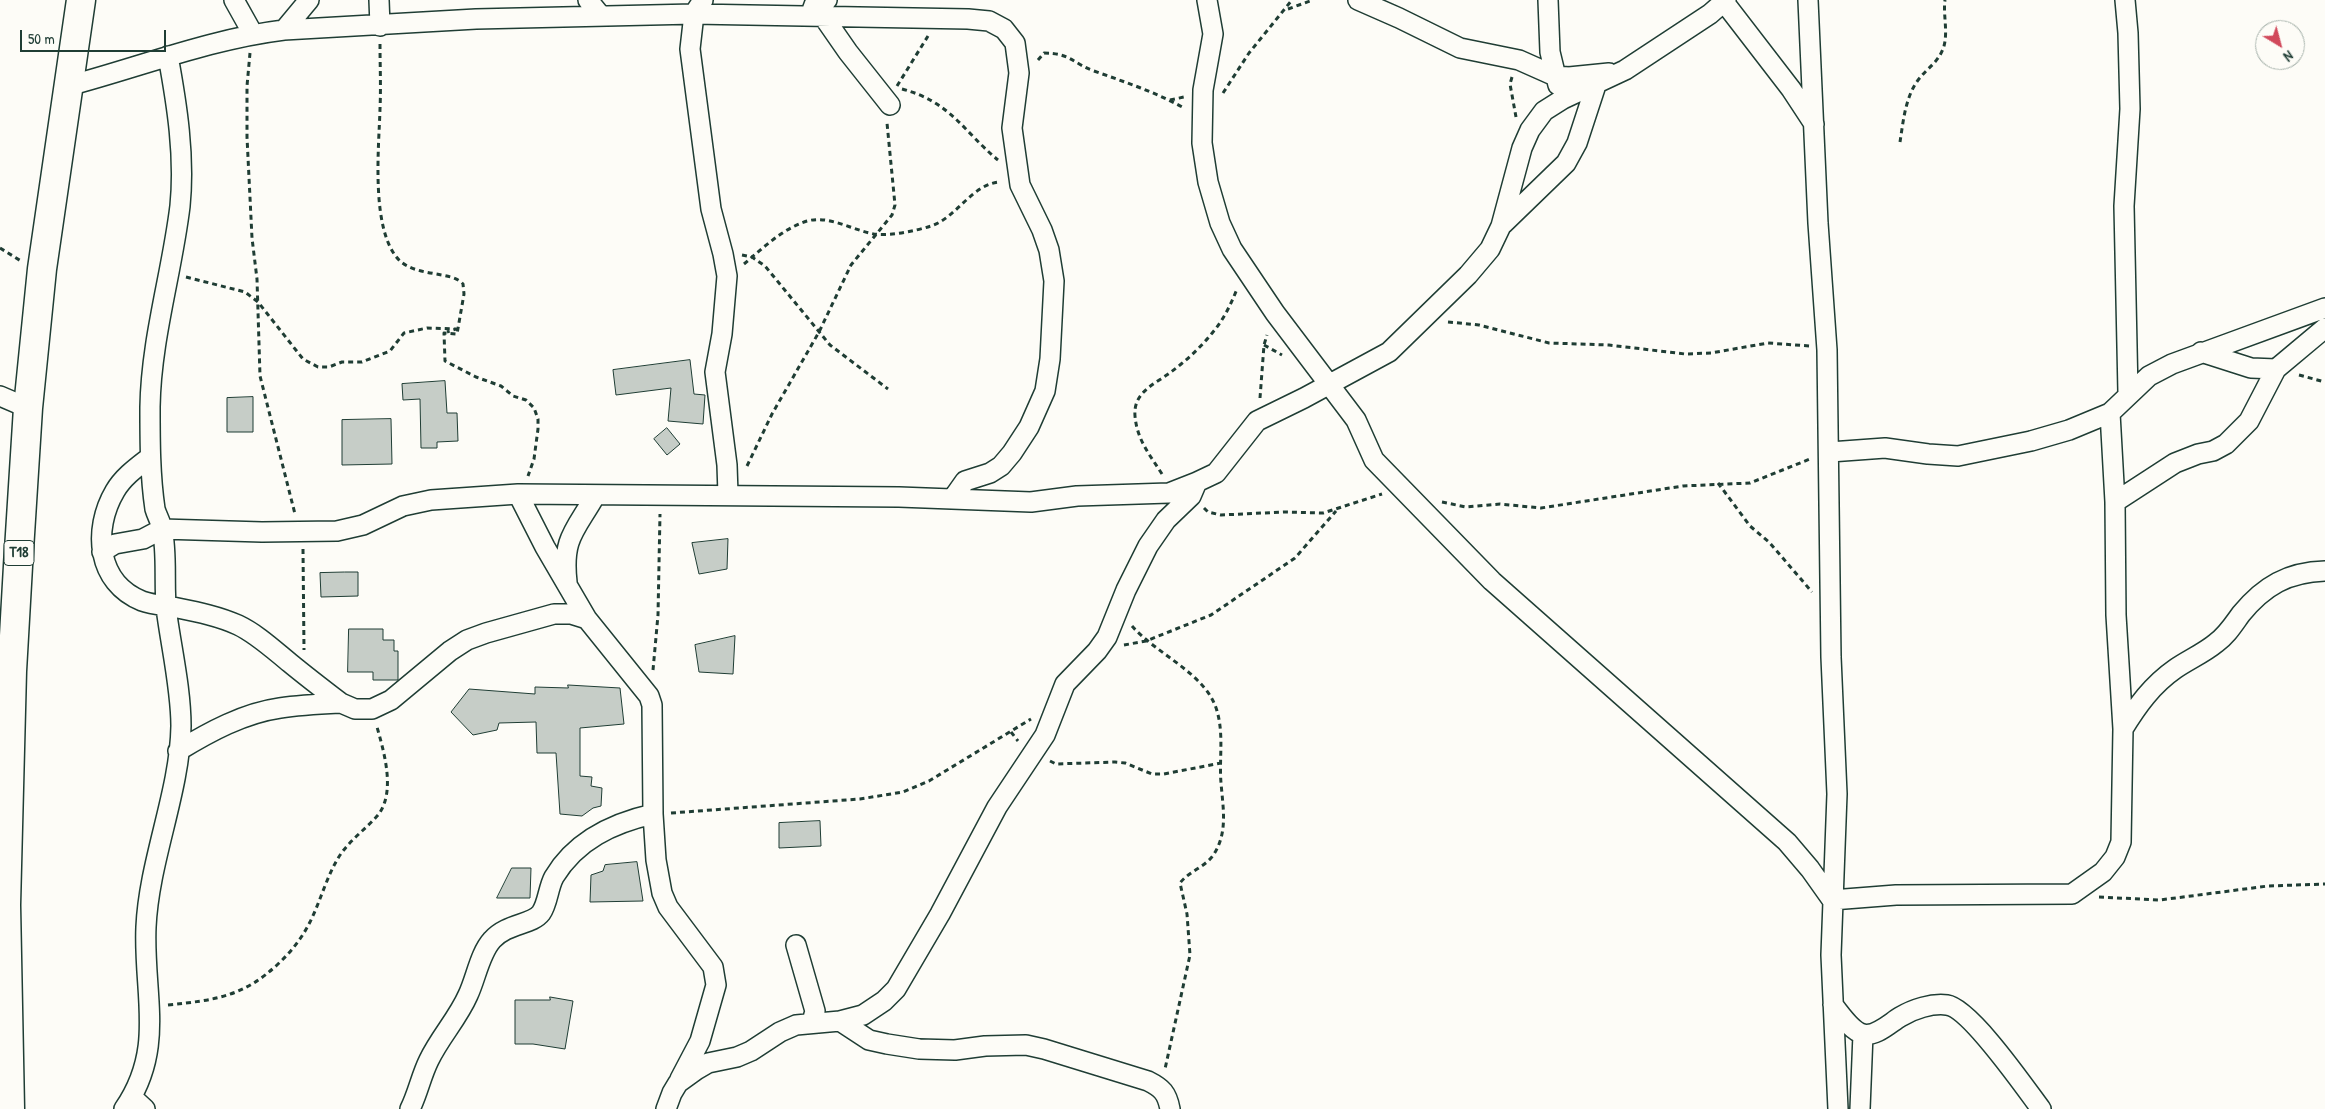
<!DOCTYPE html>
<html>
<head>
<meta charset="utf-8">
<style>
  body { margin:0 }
  #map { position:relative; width:2325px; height:1109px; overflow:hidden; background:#fdfcf7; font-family:"Patrick Hand",sans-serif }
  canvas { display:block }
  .north { position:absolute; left:2255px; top:20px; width:50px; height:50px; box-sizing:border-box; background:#fdfcf7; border:1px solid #a4b0a9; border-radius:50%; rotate:143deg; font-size:14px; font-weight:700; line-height:20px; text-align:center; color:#1f3d34 }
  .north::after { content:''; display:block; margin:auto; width:18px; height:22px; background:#d1495b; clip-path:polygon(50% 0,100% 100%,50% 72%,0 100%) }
  .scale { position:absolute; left:20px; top:30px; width:146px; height:22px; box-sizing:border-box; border:2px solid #1f3d34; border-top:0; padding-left:6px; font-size:15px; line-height:18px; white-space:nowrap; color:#1f3d34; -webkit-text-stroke:4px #fdfcf7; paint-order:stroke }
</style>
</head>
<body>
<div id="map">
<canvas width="2325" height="1109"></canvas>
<div class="north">N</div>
<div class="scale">50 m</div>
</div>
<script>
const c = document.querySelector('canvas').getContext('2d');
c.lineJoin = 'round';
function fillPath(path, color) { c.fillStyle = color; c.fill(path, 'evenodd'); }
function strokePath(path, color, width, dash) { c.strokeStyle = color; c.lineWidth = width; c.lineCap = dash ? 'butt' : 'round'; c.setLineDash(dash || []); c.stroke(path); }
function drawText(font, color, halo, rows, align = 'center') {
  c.font = font + ' "Patrick Hand",sans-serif'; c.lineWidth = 5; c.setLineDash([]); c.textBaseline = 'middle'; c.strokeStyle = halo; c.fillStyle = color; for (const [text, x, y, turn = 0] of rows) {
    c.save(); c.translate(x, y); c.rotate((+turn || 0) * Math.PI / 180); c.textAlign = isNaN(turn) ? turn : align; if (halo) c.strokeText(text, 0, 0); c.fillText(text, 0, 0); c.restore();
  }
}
const building = new Path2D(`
  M690 360 694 394 705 395 703 424 668 421 671 388 616 395 613 370Z
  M445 381 447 413H457L458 441 437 442V448H421L420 399 403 400 402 384Z
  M253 397V432H227V398Z
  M391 419 392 464 342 465V420Z
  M667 428 680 444 667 455 654 439Z
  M728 539 727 569 699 574 692 543Z
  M345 572H358V596L321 597 320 573Z
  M349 629H383V640H394V651H398V680H373V672H348Z
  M735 636 733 674 699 672 695 645Z
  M568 685 620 688 624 724 580 728V776L592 777 591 786 602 788 601 806 593 808 582 816 560 814 556 753H537L536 722 499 723 497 730 473 735 451 712 469 689 535 694V687L568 688Z
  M820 821 821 846 779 848V823Z
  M637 862 643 901 590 902 591 875 603 871 605 865Z
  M512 868H531L530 898H497Z
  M550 997 573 1001 565 1049 533 1044H515V1000H550Z`);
fillPath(building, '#c6cdc7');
strokePath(building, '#1f3d34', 1);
const minor = new Path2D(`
  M234 0 253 34
  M379 0 380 26
  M588 0 601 16
  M703 0 694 14 690 49 711 209 723 254 727 276 722 334 715 372 727 465 728 494H731
  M1207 0 1213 34 1203 90 1202 143 1208 182 1220 223 1232 249 1275 313 1356 420 1374 460 1492 581 1787 842 1810 869 1832 900 1896 895 2072 894 2103 872 2115 857 2121 842 2123 729 2116 615 2115 502 2110 413
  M1358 0 1399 18 1460 48 1519 60 1555 76 1569 77 1609 73
  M1548 0 1550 52 1558 85
  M1808 0 1818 223 1827 350 1831 657 1837 794 1831 955 1838 1109
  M2125 0 2128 33 2130 109 2124 206 2128 393
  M1724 2 1791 89 1814 124
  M810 16 814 5 827 0
  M823 16 848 52 890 105
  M284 30 309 0
  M68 86C140 67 210 39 284 30L476 19 694 14 968 19 989 21 1004 29 1015 43 1019 73 1012 128 1020 185 1042 230 1049 250 1054 281 1050 359 1045 391 1029 427 1012 453 1001 466 990 473 965 481 953 498
  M1503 224 1566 163 1577 143 1596 85
  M2201 352 2251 368 2276 369
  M0 396 28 408
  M1830 452 1885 448 1928 454 1958 456 2031 441 2069 430 2110 413 2149 376 2172 364 2325 308
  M150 457C137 467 123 477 115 491 92 530 97 583 142 601 150 604 160 605 168 606 192 611 216 615 238 625 257 634 274 650 290 663 307 677 324 690 341 703L355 709H372L391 700 450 651 467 640 486 633 554 614H571L587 619
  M518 494 545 547 587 619 649 696 652 705 653 814 656 860 662 893 668 907 713 967 716 985 700 1041 680 1079
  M2115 502 2175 463 2198 454 2213 451 2226 444 2249 421 2276 369 2325 328
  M102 552 115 544 143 539 162 529 262 532 337 531 363 525 403 506 431 500 518 494 899 497 1031 502 1077 496 1169 493 1197 482
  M567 582C562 538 575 531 595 496
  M2123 729C2137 706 2152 685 2175 669 2188 660 2204 653 2216 643 2227 635 2233 625 2241 614 2264 586 2288 572 2325 571
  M178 751C209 732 244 713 280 708 300 705 321 704 341 703
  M796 945 815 1011 812 1022
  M1833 1005C1840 1013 1851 1031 1863 1034 1876 1037 1890 1023 1900 1017 1913 1009 1932 1003 1947 1005 1970 1008 2026 1089 2041 1109
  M840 1021 869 1040 887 1044 919 1049 955 1050 985 1046 1026 1045 1044 1049 1148 1081C1162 1088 1167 1093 1170 1109
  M132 1097 145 1109
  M124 1109C166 1048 143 994 146 927 149 860 180 792 181 726 181 690 172 651 167 615 163 587 168 555 162 529 161 522 157 516 155 509 150 475 150 441 150 407 151 339 172 273 180 206 185 156 177 105 168 56
  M410 1109C418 1093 421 1076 429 1060 440 1037 458 1018 468 995 476 978 480 953 492 940 507 923 532 925 541 913 548 903 548 888 554 877 576 840 613 823 653 814
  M666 1109 672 1093 678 1083 696 1070 708 1063 737 1057 751 1051 780 1032 796 1025 840 1021 863 1015 884 1001 896 989 940 914 997 807 1045 735 1065 684 1097 651 1107 637 1126 590 1148 546 1166 520 1191 496 1197 482 1216 473 1257 421 1304 398 1389 352 1468 275 1490 249 1501 226 1522 148 1530 130 1544 111 1563 99 1625 70 1710 14 1726 0
  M1860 1109 1863 1034`);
const trunk = new Path2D(`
  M10 1109 6 905 12 671 18 566 28 408 42 269 81 0`);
strokePath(minor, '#1f3d34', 22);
strokePath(trunk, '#1f3d34', 31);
strokePath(new Path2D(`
  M1288 9 1313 0
  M380 44C380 66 381 87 380 109 379 147 370 232 400 261 418 277 452 271 463 284L464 294 457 334 444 333 445 361 476 377 501 386 513 396 526 400 534 408 538 419V429L534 459 528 476
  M250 53 247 86V137L252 238 257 279 260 376 295 514
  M1038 60 1044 53C1070 53 1074 64 1094 71 1125 82 1155 92 1184 108
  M1512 77 1510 84 1516 117
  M897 86 928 36
  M902 89C951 102 963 131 998 160
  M1223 93 1249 53 1292 0
  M1170 100 1184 97
  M1900 142C1903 123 1905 100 1916 83 1925 69 1939 63 1944 46 1948 31 1943 15 1945 0
  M0 248 21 261
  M742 255 752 257 765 266 830 345 888 389
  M744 264C763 248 782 229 807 221 829 215 852 230 874 234 891 236 915 231 931 226 958 217 972 183 1001 182
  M186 277 245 292 258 302 303 359 318 367H329L342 362H362L390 351 404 333 427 328 456 329 447 332
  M1448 322 1479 325 1549 343 1609 345 1685 354 1711 353 1768 343 1810 346
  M1264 345 1282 355
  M2299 375 2325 382
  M1260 398 1264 345 1267 335
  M747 466 772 414 819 332 851 265 892 215 895 205 887 123
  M1162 474C1150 455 1137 440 1135 416 1133 392 1155 384 1171 372 1186 361 1201 347 1213 332 1224 319 1231 304 1237 289
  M1718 483 1750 526 1769 542 1812 592
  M1442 502 1466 507 1500 504 1541 508 1683 486 1750 483 1810 459
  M1204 508 1208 512 1221 515 1284 512 1323 513 1382 494
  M303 549 304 650
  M1132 626C1156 654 1207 674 1217 711 1224 735 1219 759 1221 783 1223 808 1228 832 1214 854 1206 867 1189 871 1180 883L1187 914 1190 955 1165 1069
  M1124 645 1146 641 1211 615 1295 558 1336 511
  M653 670 658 615 660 514
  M1011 732 1018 741
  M1050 761 1056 764 1115 762 1125 763 1152 774H1164L1221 763
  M671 813 860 799 903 792 929 781 1031 719
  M2099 897 2160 900 2268 886 2325 884
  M168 1005C215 1000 243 997 278 964 291 952 302 938 310 922 320 902 326 879 337 860 347 842 365 830 378 815 396 792 384 752 377 727`), '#1f3d34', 3, [5, 4]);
strokePath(minor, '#fdfcf7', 19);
strokePath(trunk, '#fdfcf7', 28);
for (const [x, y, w] of [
  [19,553,30]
]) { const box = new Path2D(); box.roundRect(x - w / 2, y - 12.5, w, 25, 4); c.fillStyle = '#fdfcf7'; c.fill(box); strokePath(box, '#1f3d34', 1); }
drawText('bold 15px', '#1f3d34', null, [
  ["T18",19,553]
]);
</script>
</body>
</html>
